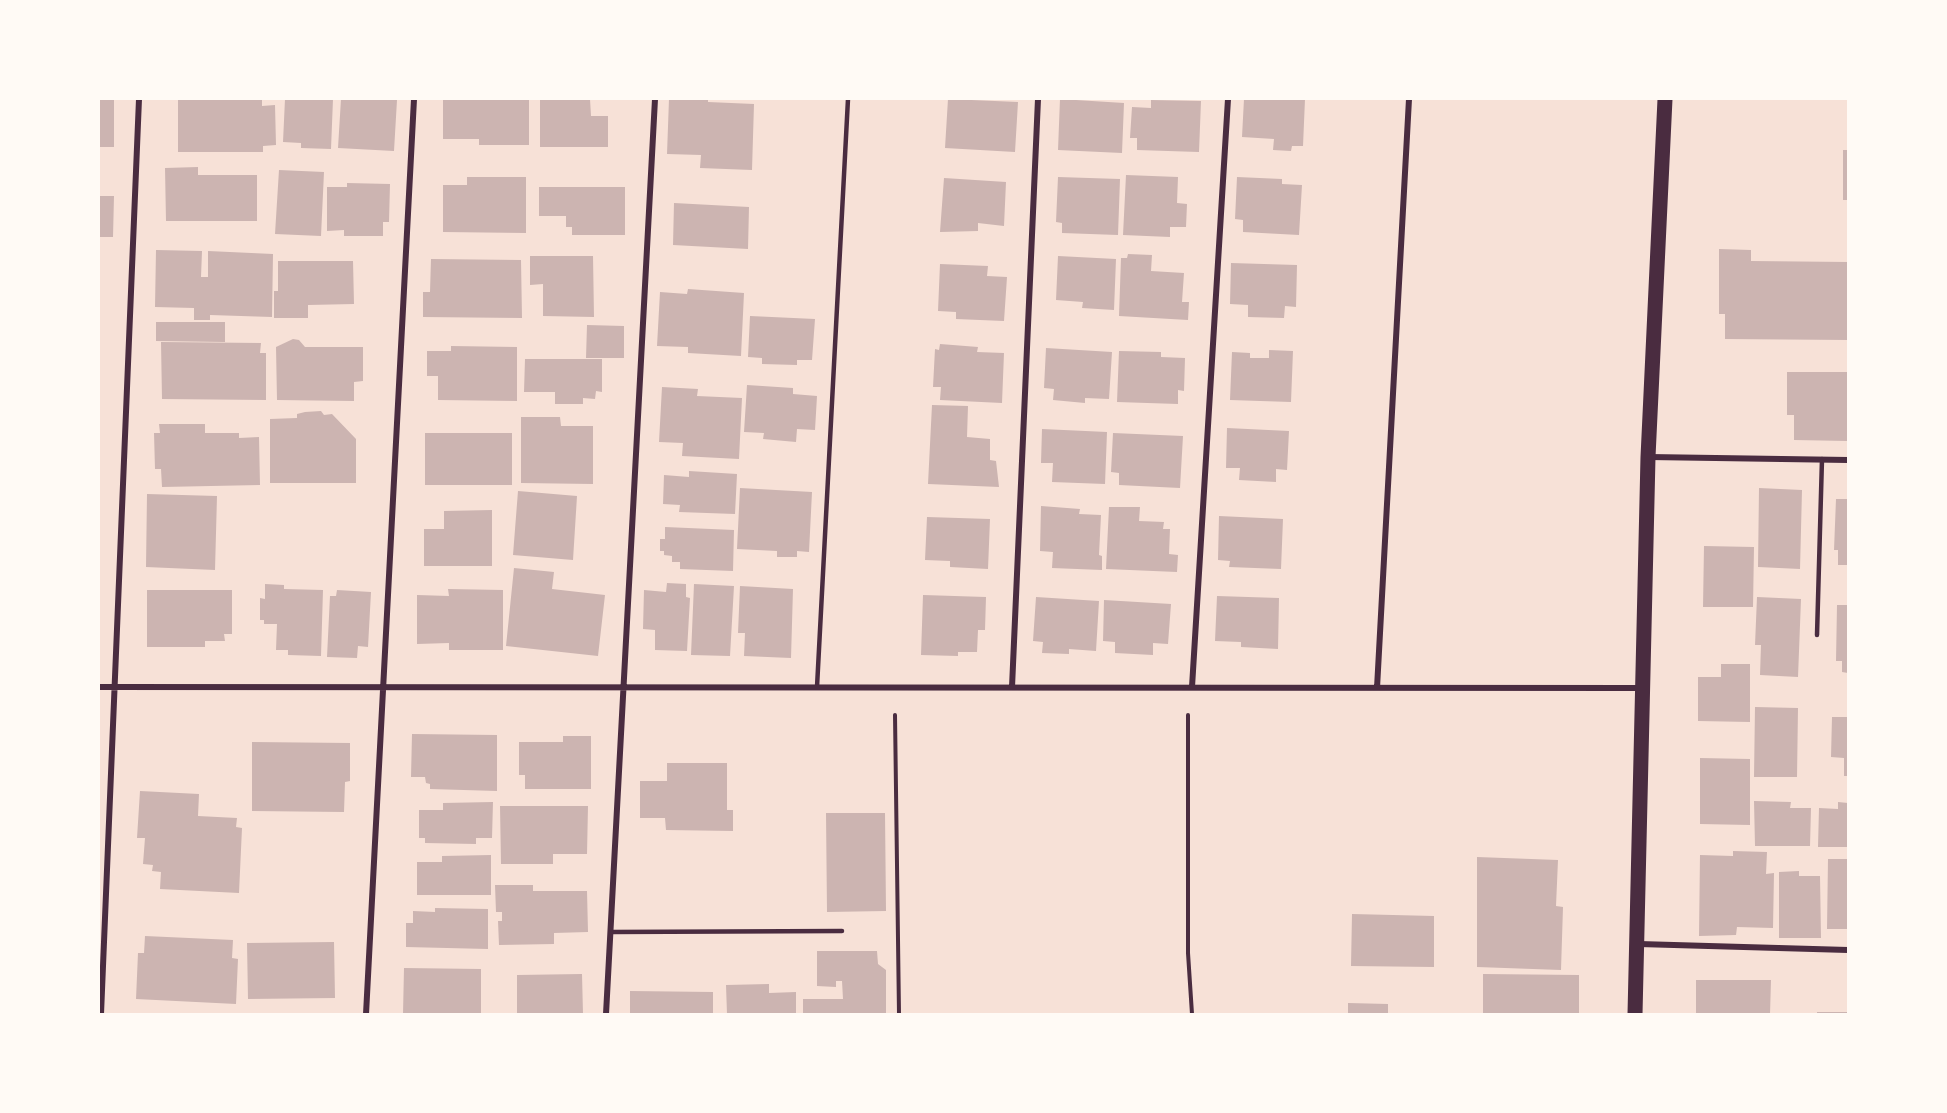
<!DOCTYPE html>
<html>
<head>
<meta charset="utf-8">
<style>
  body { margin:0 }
  #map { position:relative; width:1947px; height:1113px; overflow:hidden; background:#f7e1d7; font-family:"DM Sans",sans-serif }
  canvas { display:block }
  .frame { position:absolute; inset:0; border:100px solid #fffaf5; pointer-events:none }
</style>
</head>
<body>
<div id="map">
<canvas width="1947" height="1113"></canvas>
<div class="frame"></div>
</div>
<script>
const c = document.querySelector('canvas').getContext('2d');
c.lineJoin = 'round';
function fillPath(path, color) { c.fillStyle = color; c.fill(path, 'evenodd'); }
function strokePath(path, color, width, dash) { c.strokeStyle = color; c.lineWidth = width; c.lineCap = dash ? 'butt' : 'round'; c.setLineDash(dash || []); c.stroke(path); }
fillPath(new Path2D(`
  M99 99H114V147H99Z
  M285 99H333L331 149 301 148V143L283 142Z
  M341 99 397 100 394 151 338 148Z
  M443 99H529V145H479V139H443Z
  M540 99H590L591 116H608V147H540Z
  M669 99H708V102L754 104 752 170 700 168 701 155 667 154Z
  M948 99 1018 102 1015 152 945 148Z
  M1060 99 1124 103 1122 153 1058 150Z
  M1244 99H1305L1303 146H1292L1291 151 1273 150 1274 139 1242 137Z
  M178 100H262V106L275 105 276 145 263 146V152H178Z
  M1151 100 1201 101 1199 152 1137 150V138H1130L1132 107 1151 108Z
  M1843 150H1848V200H1843Z
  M198 167V175H257V221H166L165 168Z
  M279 170 324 172 321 236 275 234Z
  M1126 175 1178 177 1177 203 1187 204 1186 227H1170V237L1123 235Z
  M467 177H526V233L443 232V185H467Z
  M1058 177 1120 179 1118 235 1062 233V223L1056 222Z
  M1237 177 1282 179V184L1302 185 1299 235 1243 232V220L1235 219Z
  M944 178 1006 182 1004 226 978 223V231L940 232Z
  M347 183 390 184 389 222H383V236H344V230L327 231V187H347Z
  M539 187H625V235H572V227H566V216H539Z
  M99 196H114L113 237H99Z
  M674 203 749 207 748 249 673 245Z
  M1719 249 1751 250V261L1848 262V340L1725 339V314H1719Z
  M156 250 202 251 201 277H208V251L273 254 272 317 210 315V320H194V308L155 307Z
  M1128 254 1152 255 1151 271 1184 273 1182 302H1189L1188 320 1119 316 1121 258H1127Z
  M530 256H593L594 317 543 316V284L530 285Z
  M1058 256 1116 259 1114 310 1082 308 1083 302 1056 300Z
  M431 259 521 260 522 318 423 317V292H430Z
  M278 261H353L354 304 308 305V318H274V291H278Z
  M1231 263 1297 265 1296 307 1285 306 1284 318 1248 317V305L1230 304Z
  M940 264 988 266 987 276 1007 277 1004 321 956 319V312L938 311Z
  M688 289 744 293 741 356 688 353V347L657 346 660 292 687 294Z
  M750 316 815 319 812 360H797V365L762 364V358L748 357Z
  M156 322H225V342L156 341Z
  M587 325 624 326V358H586Z
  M293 339 299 340 305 347H363V381L354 382V401L277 400 276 347Z
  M161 342 261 343 260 353H266V400L162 399Z
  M940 344 978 347 977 352 1004 353 1002 403 940 400 941 387H933L935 349 939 350Z
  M451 346 517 347V401L438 400V376H427V351H451Z
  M1046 348 1112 352 1109 399 1085 398V403L1053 400 1054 389 1044 388Z
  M1269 350 1293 351 1291 402 1230 400 1232 352 1250 353V358H1269Z
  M1119 351 1161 352V357L1185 358 1184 391 1178 390V404L1117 402Z
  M525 359H602V392L596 391 595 399 583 398V404H555V392H524Z
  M1787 372H1848V441L1794 440V415H1787Z
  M747 385 793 388V394L817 396 815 430 797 429 796 442 763 439 764 433 744 432Z
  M662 387 698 389 697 396 742 398 739 459 682 456 683 443 659 442Z
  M932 405 968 406 967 437 990 439V460L996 461 999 487 928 484Z
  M321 411 324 415 332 414 356 439V483H270V419L297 418V414L305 412Z
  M521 417H560L561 426H593V484L521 483Z
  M159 424H205V433H239V438L259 437 260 485 162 487 161 469H155L154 433H160Z
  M1227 428 1289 431 1287 470 1276 469V482L1239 480 1240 468H1226Z
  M1042 429 1107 432 1105 484 1052 482 1053 463H1041Z
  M425 433H512V485H425Z
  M1113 433 1183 436 1180 488 1119 485V473L1111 472Z
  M689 471 737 474 735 514 679 512 680 505 663 504 664 475 689 477Z
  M740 488 812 492 809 552 797 551V557H777V551L737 549Z
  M1759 488 1802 490 1800 569 1758 567Z
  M518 491 577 496 573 560 513 555Z
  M147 494 217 496 215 570 146 567Z
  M1836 499H1848V565H1838V550H1834Z
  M1041 506 1080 509 1079 514 1101 515 1099 555 1102 556V570L1052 568 1053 552 1040 551Z
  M1109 507H1140L1139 521 1164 522 1163 529H1170L1169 554 1178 555 1177 572 1106 569Z
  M492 510V566H424V529H444V511Z
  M1219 516 1283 519 1281 569 1229 567 1230 561 1218 560Z
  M927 517 990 519 988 569 950 567V561L925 560Z
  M665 527 734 530 733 571 680 569V562H672V556L664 555V551H660V539H665Z
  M1704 546 1754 547 1753 607H1703Z
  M514 568 554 572 552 589 605 595 598 656 506 646Z
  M667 583 686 584V597L690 598 687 651 655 650V630L643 629 644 590 666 592Z
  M265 584 284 585V589L323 590 321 656 288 655V650H276L277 624H264V620H260V598L265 599Z
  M694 584 734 586 730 656 691 655Z
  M740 586 793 589 791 658 744 656 745 633H738Z
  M448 589 503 590V650H449V643L417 644V595L449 596Z
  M147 590H232V634H224L225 641H205V647H147Z
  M337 590 371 592 368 647 358 646 357 658 327 657 330 596H336Z
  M923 595 986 597 985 630H978L977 652H958V656L921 655Z
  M1217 596 1279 598 1278 649 1241 647V642L1215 641Z
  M1036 597 1099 601 1096 651 1069 649V654L1042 653 1043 642 1033 641Z
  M1757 597 1801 599 1798 677 1760 675 1761 645H1755Z
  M1104 600 1171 604 1168 644 1153 643V655L1115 653V642L1103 641Z
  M1837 605H1848V673L1842 672V661H1836Z
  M1721 664H1750V722L1698 721V677H1721Z
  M1755 707 1798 708 1797 777H1754Z
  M1832 717H1848V776H1844V758L1831 757Z
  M412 734 497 735V791L430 789V784L426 783 425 777H411Z
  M563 736H591V789H525V775H519V742H563Z
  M252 742 350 743V781L345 782 344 812 252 811Z
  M1700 758 1750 759V825L1700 824Z
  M667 763H727V810H733V831L666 830 665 818H640V781H667Z
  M140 791 199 794 198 816 237 818 236 827 242 828 239 893 160 889 161 872 152 871 153 865 143 864 145 838H137Z
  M1754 801 1791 802 1790 808H1811L1810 846H1755Z
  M493 802 492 838H476V844L425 843V838H419V810H443V803Z
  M1838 802 1848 803V847H1818L1819 808 1838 809Z
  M500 806H588L587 854H553V864H501Z
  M826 813H885L886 911 827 912Z
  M1733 851 1767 852 1766 874 1774 873 1773 928 1737 927 1736 935 1699 936 1700 855 1733 856Z
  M491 855V895H417V862H442V856Z
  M1477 857 1558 860 1556 906 1563 907 1561 970 1477 967Z
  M1828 859H1848V929H1827Z
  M1799 871V876H1820L1821 938H1779V872Z
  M495 885H533V891H587L588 932 554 933V944L499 945 498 921H502V912H496Z
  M435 908 488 909V949L406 947V923H413V911L435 912Z
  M1352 914 1434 916V967L1351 966Z
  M145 936 233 940 232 958 238 959 236 1004 136 999 138 953H144Z
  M334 942 335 998 248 999 247 943Z
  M817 951H877L878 964 886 970V1014H803V999H843L842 981H836V987L817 986Z
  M404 968 481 969V1014H403Z
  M582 974 583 1014H517V975Z
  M1483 974 1579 975V1014H1483Z
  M1696 980H1771L1770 1014H1696Z
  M769 984V993L796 992V1014H727L726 985Z
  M630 991 713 992V1014H630Z
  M1348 1003 1388 1004V1014H1348Z
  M1817 1012H1848V1014H1817Z`), '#ccb4b1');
strokePath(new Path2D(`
  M895 715 899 1014
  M1188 715V953L1192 1014`), '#4a2c40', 4);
strokePath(new Path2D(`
  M1817 635 1822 459
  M817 687 848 99
  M611 932 842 931`), '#4a2c40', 4.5);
strokePath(new Path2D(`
  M1649 457 1848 460
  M99 687 1641 688
  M1012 687 1038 99
  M1192 687 1228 99
  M1377 688 1409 99
  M1639 944 1848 950
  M101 1014 139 99
  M366 1014 414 99
  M606 1014 655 99`), '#4a2c40', 6);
strokePath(new Path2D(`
  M1635 1014 1648 457 1665 99`), '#4a2c40', 15);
</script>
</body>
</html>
